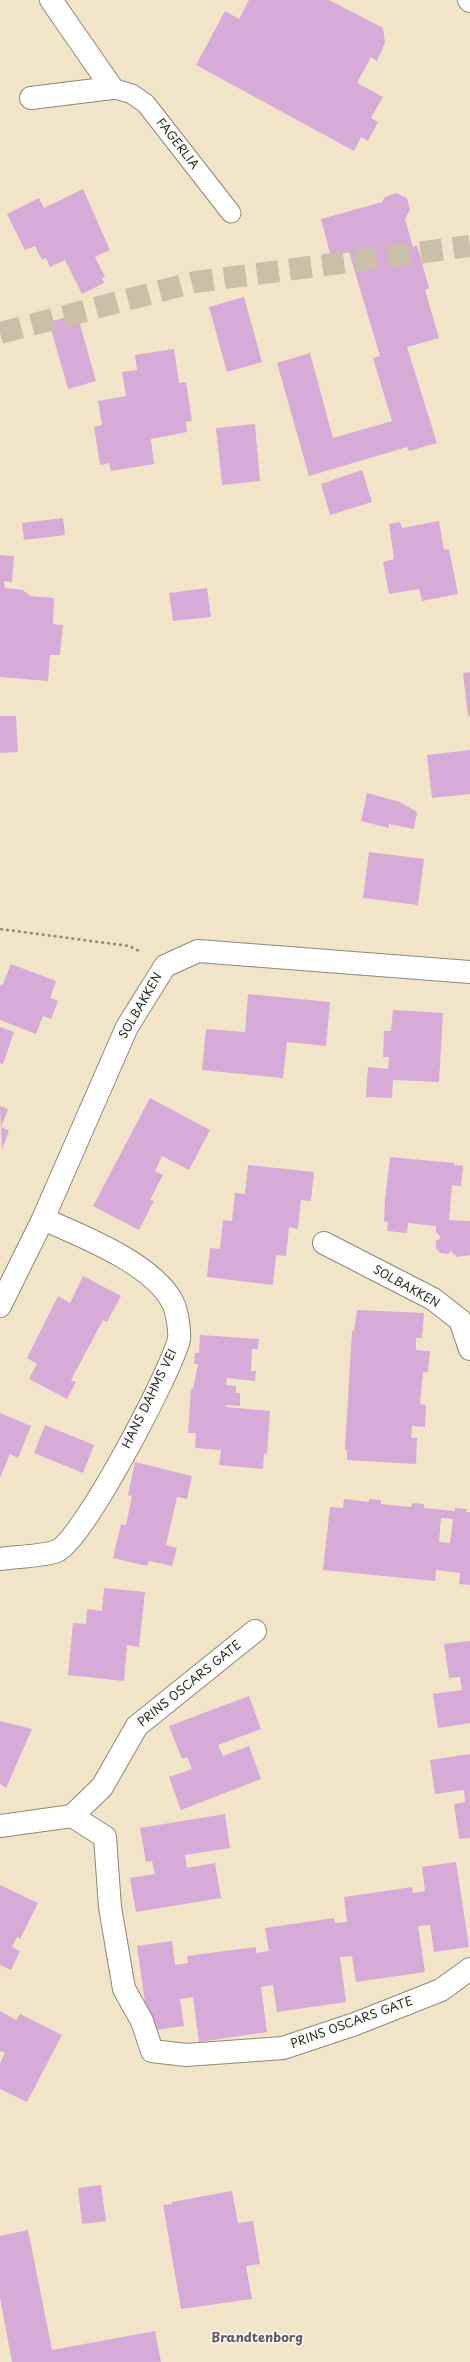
<!DOCTYPE html>
<html>
<head>
<meta charset="utf-8">
<style>
  body { margin:0 }
  canvas { display:block; background:#f2e4c8 }
</style>
</head>
<body>
<canvas width="470" height="2362"></canvas>
<script>
const c = document.querySelector('canvas').getContext('2d');
c.lineJoin = 'round';
function fillPath(path, color) { c.fillStyle = color; c.fill(path, 'evenodd'); }
function strokePath(path, color, width, dash) { c.strokeStyle = color; c.lineWidth = width; c.lineCap = dash ? 'butt' : 'round'; c.setLineDash(dash || []); c.stroke(path); }
function drawText(font, color, halo, rows, align = 'center') {
  c.font = font + ' "Playpen Sans",sans-serif'; c.lineWidth = 3; c.setLineDash([]); c.textBaseline = 'middle'; c.strokeStyle = halo; c.fillStyle = color; for (const [text, x, y, turn = 0] of rows) {
    c.save(); c.translate(x, y); c.rotate((+turn || 0) * Math.PI / 180); c.textAlign = isNaN(turn) ? turn : align; if (halo) c.strokeText(text, 0, 0); c.fillText(text, 0, 0); c.restore();
  }
}
fillPath(new Path2D(`
  M249 0H329L383 28 385 43 377 61 371 57 357 83 383 97 371 118 378 122 368 141 361 137 354 151 196 65 225 11 239 19Z
  M83 189 110 250 95 257 105 277 102 278 104 283 82 294 65 260 50 267 46 258 42 260 35 246 25 250 7 214 39 198 44 208Z
  M396 193 407 198 410 210 405 219 413 247 417 245 429 288 425 290 439 338 407 347 437 443 409 451 407 447 309 476 277 363 310 353 333 438 392 421 373 358 380 356 349 252 331 257 321 219 382 202 385 197Z
  M244 297 262 362 227 372 209 307Z
  M77 314 96 381 68 389 49 322Z
  M174 349 179 383 186 382 192 421 186 422 187 432 151 439 154 464 111 471 109 463 100 465 94 427 102 425 98 401 126 396 122 372 137 370 135 355Z
  M255 424 260 481 222 485 216 428Z
  M362 470 372 502 330 515 321 484Z
  M63 518 65 535 24 540 22 523Z
  M439 521 444 550 449 549 458 594 422 601 419 589 389 594 383 562 394 559 389 524 400 522 402 528Z
  M0 555 14 556 12 582 4 581 5 588 23 590 30 596 54 598 53 624 63 625 60 655H50L48 681 0 677Z
  M207 588 211 617 173 621 169 593Z
  M470 672V716L468 717 463 673Z
  M0 716H16L18 752 0 753Z
  M470 750V794L432 798 427 755Z
  M367 793 400 802 417 812 414 829 389 824V828L361 821Z
  M369 852 424 859 418 905 363 898Z
  M11 964 56 981 50 998 58 1001 51 1019 43 1016 36 1034 0 1020V985L3 984Z
  M248 994 330 1002 326 1046 287 1042 283 1078 202 1070 206 1029 245 1032Z
  M393 1010 443 1013 439 1082 393 1080 392 1098 366 1097 368 1067 388 1069 389 1057H383L384 1031H391Z
  M0 1027 14 1032 3 1064 0 1063Z
  M150 1098 210 1130 189 1170 162 1156 155 1171 163 1175 150 1200 154 1201 139 1230 93 1206Z
  M0 1106 8 1109 1 1127 9 1130 2 1150Z
  M390 1157 454 1163V1165L463 1166 461 1186 452 1185 449 1220 470 1221V1255L457 1257 451 1251 448 1254 440 1253 436 1248V1241L441 1238 436 1232V1226L408 1223 407 1233 387 1231 388 1222 384 1221 385 1199Z
  M248 1165 314 1172 311 1201 301 1200 298 1229 289 1227 286 1256 276 1255 273 1285 207 1277 210 1248 220 1249 223 1220 232 1221 235 1193 245 1194Z
  M83 1276 121 1296 107 1322 103 1320 71 1380 76 1382 67 1399 29 1379 37 1364 27 1358 58 1296 70 1303Z
  M357 1310 424 1313 422 1338H416V1350L430 1351 428 1372H423L420 1404 426 1405 425 1427 412 1426 411 1438H417L416 1464 347 1460V1450L345 1449 352 1331H354Z
  M200 1335 259 1339 258 1349H252L251 1371H256L255 1381 227 1378 226 1385 236 1386V1393H240V1406L226 1405V1407L270 1411 267 1454 264 1453 263 1469 219 1465 221 1450 195 1448 196 1433H188L191 1389H193L198 1364H194L195 1353H199Z
  M0 1413 31 1426 18 1458 10 1454 0 1478Z
  M45 1425 94 1445 83 1473 34 1453Z
  M135 1462 192 1476 187 1499 177 1497 166 1545 177 1548 172 1566 149 1561 147 1566 113 1558 121 1524 126 1525 132 1496 128 1495Z
  M344 1499 369 1502V1499L381 1500V1504L411 1507 412 1503 424 1504V1508L455 1511V1508L467 1509 466 1512H470V1585L459 1584 460 1573 436 1570 435 1581 323 1570 330 1507 343 1508ZM441 1518 453 1519 450 1543 439 1542Z
  M104 1588 145 1592 139 1647 127 1645 124 1681 68 1675 73 1623 86 1624 87 1609 102 1611Z
  M470 1641V1723L438 1728 433 1694 462 1690 460 1677 449 1678 444 1644Z
  M249 1696 261 1729 218 1745 223 1756 249 1746 261 1779 181 1810 169 1777 192 1769 187 1757 182 1759 169 1726Z
  M0 1721 32 1729 6 1788 0 1784Z
  M470 1754V1838L459 1839 454 1804 465 1802 464 1790 435 1794 430 1760Z
  M225 1814 230 1848 185 1855 187 1868 215 1863 221 1898 136 1912 130 1878 155 1874 152 1861 146 1862 140 1828Z
  M456 1862 469 1947 434 1952 430 1925 418 1926 425 1972 356 1982 352 1956 340 1957 346 2002 277 2012 273 1985 261 1987 267 2032 199 2042 193 1997 180 1999 184 2026 149 2031 137 1946 172 1941 175 1965 188 1963 187 1956 256 1947V1953L269 1951 265 1928 334 1918 335 1923 347 1922 344 1897 412 1887 413 1893 425 1891 422 1867Z
  M0 1885 38 1903 20 1939 17 1937 12 1947 20 1951 11 1970 0 1965Z
  M0 2011 16 2020 20 2014 62 2035 27 2102 0 2089V2063L5 2053 0 2051Z
  M101 2185 106 2221 82 2224 78 2188Z
  M232 2191 238 2223 253 2221 260 2264 246 2266 252 2299 181 2309 163 2205 172 2204V2202Z
  M28 2230 52 2350 155 2331 161 2362H12L0 2298V2236Z`), '#d7abd8');
strokePath(new Path2D(`
  M0 333 195 282 470 246`), '#cabfa9', 22, [22, 11]);
const service = new Path2D(`
  M112 88 132 94 146 104 231 213`);
const minor = new Path2D(`
  M469 0 470 1
  M31 98 112 88 51 0
  M324 1243 433 1299 460 1320 470 1349
  M0 1306 43 1219 127 1027 165 966 198 951 470 972
  M0 1559C14 1557 45 1556 57 1551 83 1540 172 1370 179 1339 180 1331 177 1311 173 1303 154 1264 82 1236 43 1219
  M72 1816 102 1787 137 1726 255 1631
  M0 1826 72 1816 105 1837 110 1907 124 1989 142 2021 152 2051 186 2055 283 2048 355 2024 441 1990 470 1969`);
strokePath(service, '#8e887a', 21);
strokePath(minor, '#8e887a', 24);
strokePath(new Path2D(`
  M0 929 129 946 141 952`), '#8e887a', 2.5, [3, 3]);
strokePath(service, '#fff', 19);
strokePath(minor, '#fff', 22);
drawText('12px', '#2b2b2b', '#fdfcf7', [
  ["FAGERLIA",177,144,52],
  ["SOLBAKKEN",141,1006,-60],
  ["SOLBAKKEN",406,1287,29],
  ["HANS DAHMS VEI",150,1399,-64],
  ["PRINS OSCARS GATE",190,1684,-39],
  ["PRINS OSCARS GATE",352,2023,-20]
]);
drawText('bold 13px', '#675868', '#fdfcf7', [
  ["Brandtenborg",257,2338]
]);
</script>
</body>
</html>
